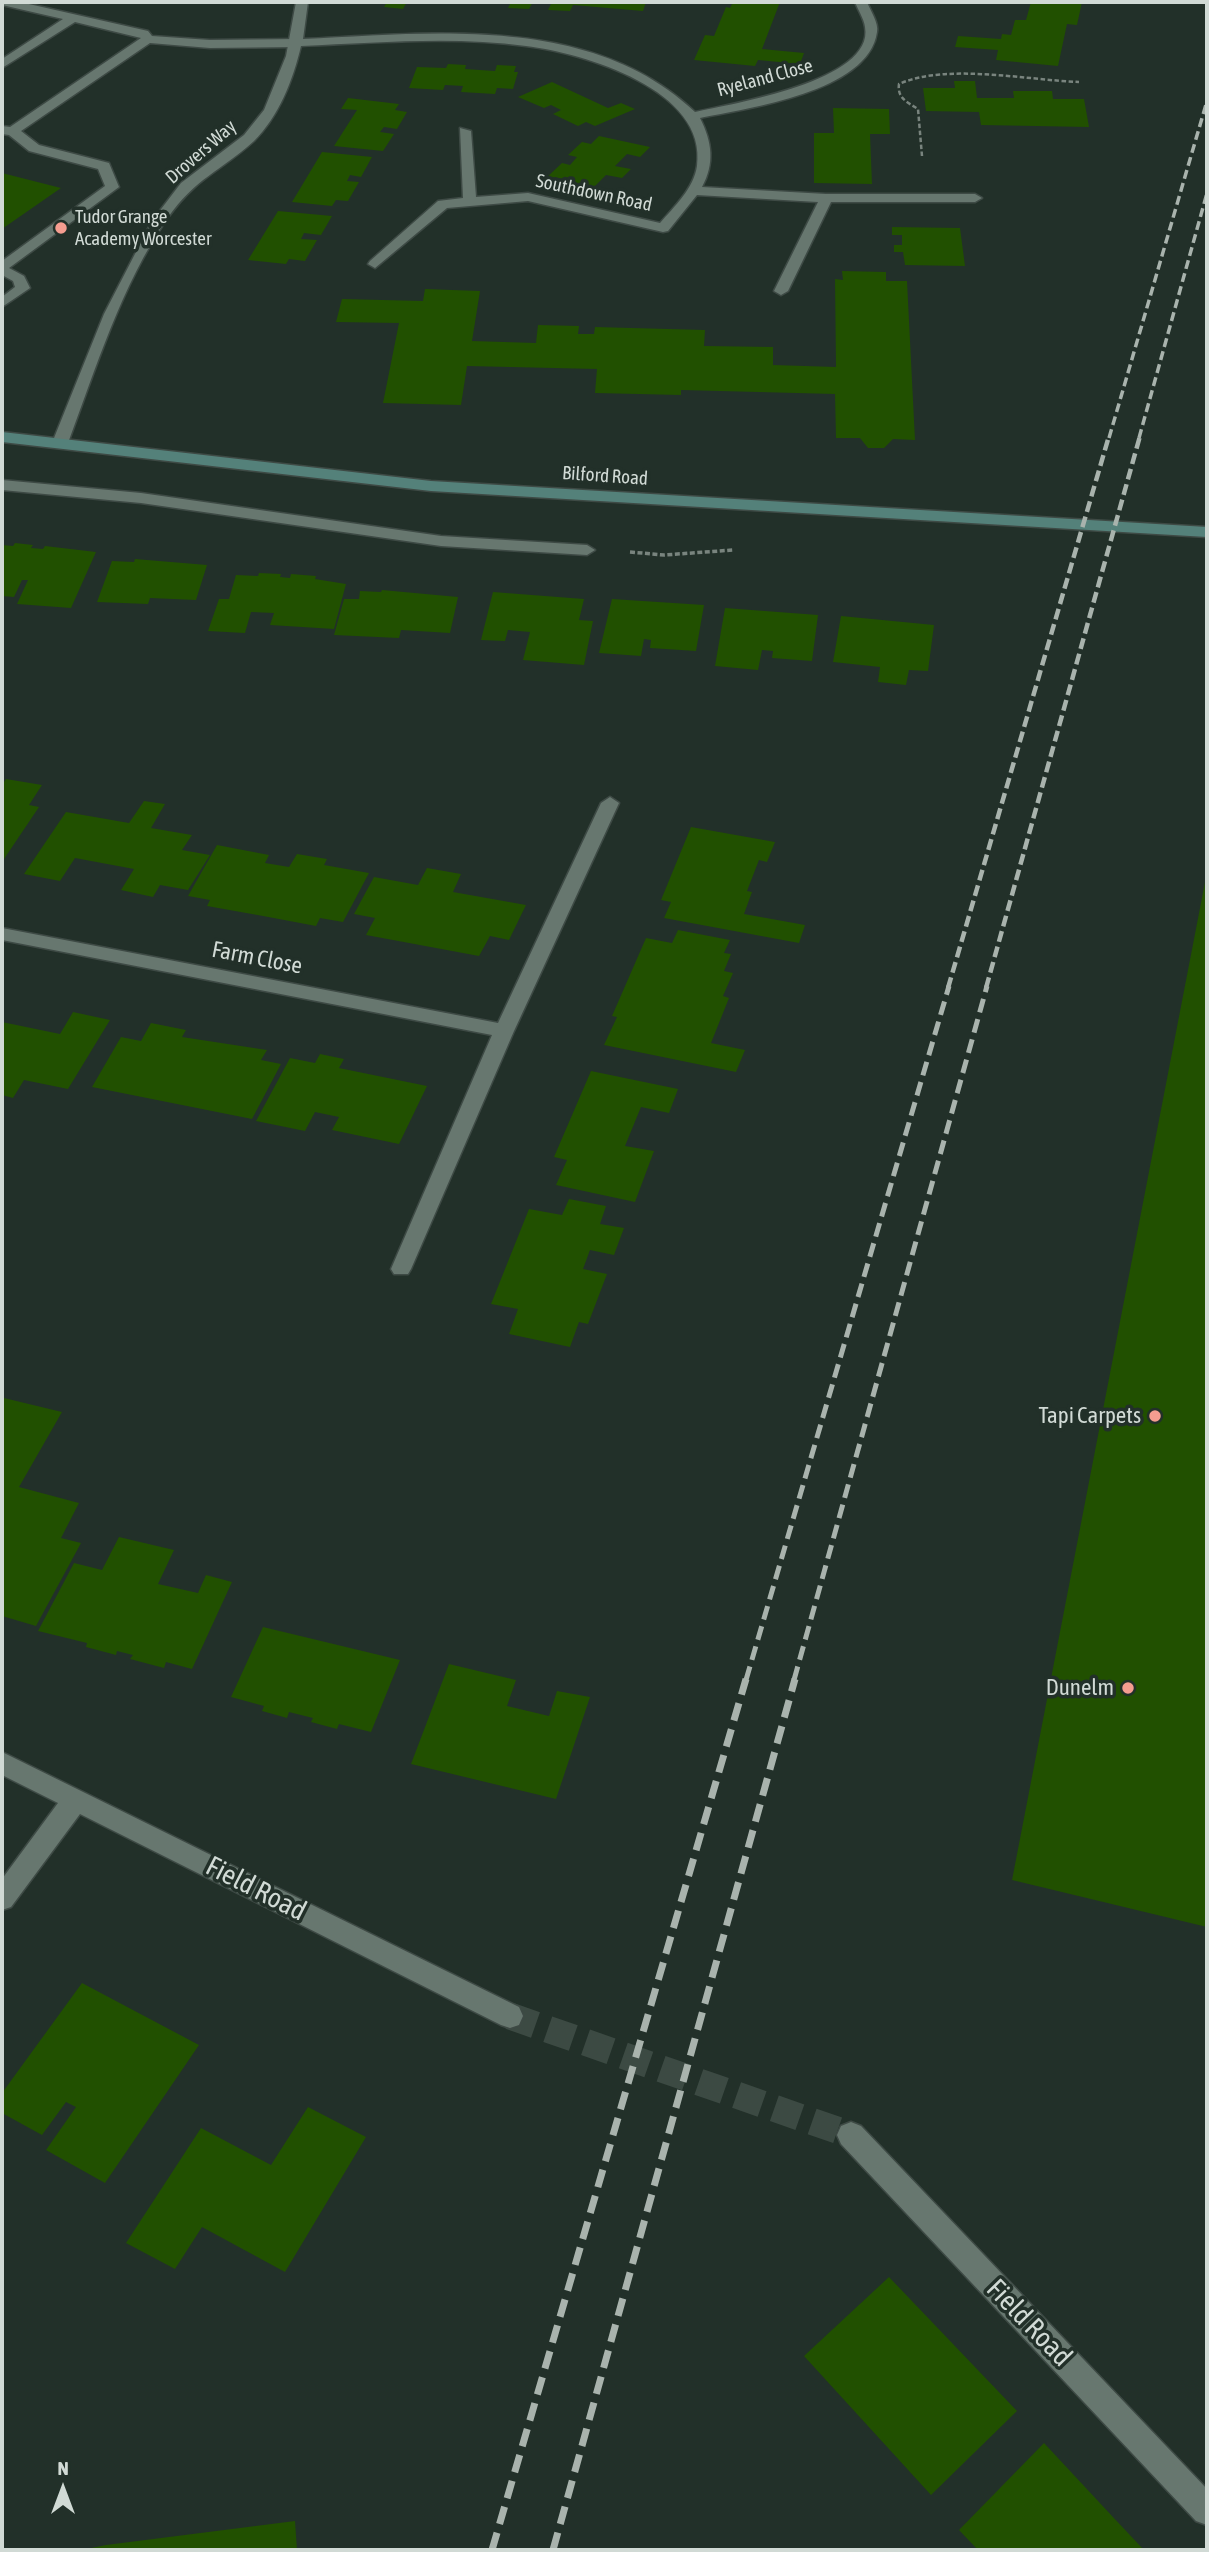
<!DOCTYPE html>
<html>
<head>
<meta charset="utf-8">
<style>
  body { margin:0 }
  #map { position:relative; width:1209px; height:2552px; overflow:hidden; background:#223029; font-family:"Asap Condensed",sans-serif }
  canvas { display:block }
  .frame { position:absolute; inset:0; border:4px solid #d1dad5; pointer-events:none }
  .north { position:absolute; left:28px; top:2454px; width:70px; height:70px; -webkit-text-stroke:5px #223029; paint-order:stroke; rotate:0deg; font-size:19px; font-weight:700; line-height:28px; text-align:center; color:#d1dad5 }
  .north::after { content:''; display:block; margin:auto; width:24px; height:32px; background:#d1dad5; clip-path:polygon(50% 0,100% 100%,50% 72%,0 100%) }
</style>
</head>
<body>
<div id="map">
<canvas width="1209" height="2552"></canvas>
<div class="frame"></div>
<div class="north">N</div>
</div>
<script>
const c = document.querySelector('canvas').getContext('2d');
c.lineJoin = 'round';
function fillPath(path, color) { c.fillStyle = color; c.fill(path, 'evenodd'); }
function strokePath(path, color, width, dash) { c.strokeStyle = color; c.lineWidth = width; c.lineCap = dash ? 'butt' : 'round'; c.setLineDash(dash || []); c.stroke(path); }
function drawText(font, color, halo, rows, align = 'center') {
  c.font = font + ' "Asap Condensed",sans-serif'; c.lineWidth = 7; c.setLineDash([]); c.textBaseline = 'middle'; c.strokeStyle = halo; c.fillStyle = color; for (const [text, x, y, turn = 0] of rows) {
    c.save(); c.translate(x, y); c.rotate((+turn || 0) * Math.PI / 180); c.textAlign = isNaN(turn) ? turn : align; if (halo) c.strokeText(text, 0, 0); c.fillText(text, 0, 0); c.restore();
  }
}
fillPath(new Path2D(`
  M387 2H407L403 9 384 7Z
  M511 2H533L529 9 508 8Z
  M552 2H646L643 11 573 5 570 11 548 10Z
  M733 2H780L762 49 804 53 800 64 758 60 755 66 694 60 705 35 714 36 726 7 730 8Z
  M1031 2H1082L1077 25 1067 24 1058 66 996 60 998 50 955 47 958 36 1001 39 1002 34 1011 35 1015 20H1026Z
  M448 64 466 65 465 69 495 71 497 65 516 66 514 72H518L513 89 497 88 495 94 461 92 463 86 445 85 443 90 409 88 417 67 446 68Z
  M954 81H975L977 98H1014L1013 91H1052L1053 99H1084L1089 127 981 125 979 112 926 111 923 88H955Z
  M552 82 608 108 621 103 635 109 595 126 586 122 578 126 553 114 561 110 551 105 544 108 518 97Z
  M348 98 399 104 395 110 407 112 397 129 384 127 380 132 394 134 383 151 334 146 357 110 341 109Z
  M833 108 889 109 890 134H870L872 184 814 183V133H834Z
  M599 136 650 147 640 157 627 154 615 166 631 169 622 178 606 175 591 190 545 179 562 163 570 165 577 157 568 155 582 142 591 144Z
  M322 152 372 157 361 177 350 175 347 181 359 182 348 201 336 200 332 206 292 202Z
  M2 173 61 188 2 229Z
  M278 211 332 216 321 235 304 233 301 239 317 240 305 261 289 259 286 264 248 260Z
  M892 227 960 228 965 266 905 265 903 252H894V245H902V235H892Z
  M842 271 886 272V281H907L915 440 893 439 884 448H868L860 438H836L835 394 681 390V395L595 393 597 369 467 366 461 405 383 403 399 323 336 322 342 299 423 301 425 289 480 291 472 341 536 343 538 325 579 326 578 334H594L595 327 705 330 704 346 773 347V365L836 367 835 279 843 280Z
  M15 543 33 545 31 548 43 549 45 546 96 552 71 608 17 604 28 580H22L14 597 2 596V545L13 546Z
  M135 559 207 565 196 600 150 598 148 604 97 602 112 561 134 562Z
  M259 573 281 574 280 577 290 578 291 574 316 576 315 579 346 584 334 629 270 625 274 613 251 612 245 633 208 631 219 599H229L236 575 258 576Z
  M382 590 458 597 450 633 401 630 399 638 334 635 344 599H359L360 591 381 592Z
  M493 592 584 599 579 620 593 621 584 665 523 660 530 632 508 630 505 641 481 640Z
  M612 599 704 605 696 651 650 648 651 640 644 639 641 656 599 653Z
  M725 608 818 615 812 661 772 658 773 651 762 650 758 670 715 666Z
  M841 616 934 625 928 671 909 670 906 685 878 682 880 667 833 662Z
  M6 779 42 785 29 805 39 807 2 862V785Z
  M144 801 165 804 151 828 192 835 182 850 210 855 188 890 160 885 153 897 121 890 134 869 75 858 60 881 24 874 66 812 129 823Z
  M691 827 775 842 767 862 759 860 747 891 752 892 744 914 805 925 799 943 664 918 671 902 661 900Z
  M217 845 269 855 265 863 289 867 297 854 327 859 324 865 369 873 343 922 320 918 316 926 263 916 207 906 210 900 188 896Z
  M427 868 461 874 453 892 526 905 509 940 490 936 479 956 366 935 375 918 354 914 374 877 418 885Z
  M1206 877H1207V1927L1012 1880Z
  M678 930 730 940 724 953 731 954 724 971 733 973 723 996 729 998 711 1043 745 1050 736 1072 604 1045 617 1017 612 1016 646 938 672 943Z
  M73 1012 110 1020 68 1089 24 1080 13 1098 2 1095V1022L60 1034Z
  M151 1023 186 1030 182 1037 267 1050 261 1060 281 1064 252 1119 92 1087 121 1037 141 1041Z
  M320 1054 344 1059 339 1068 427 1086 399 1144 332 1130 339 1117 315 1112 305 1131 256 1121 290 1058 315 1063Z
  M591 1071 678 1089 669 1113 641 1107 625 1146 654 1151 635 1202 556 1185 567 1160 554 1157Z
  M569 1199 606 1206 600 1224 624 1228 614 1255 590 1250 583 1269 607 1274 588 1324 579 1322 570 1347 509 1334 518 1309 491 1304 529 1209 562 1215Z
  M4 1398 62 1412 19 1487 79 1503 61 1538 81 1543 36 1626 2 1616V1402Z
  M119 1537 174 1550 158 1584 198 1593 206 1575 232 1582 192 1669 166 1662 164 1668 130 1659 133 1655 117 1651 116 1655 86 1647 87 1643 38 1631 74 1563 102 1570Z
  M263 1627 400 1660 371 1732 339 1724 337 1729 311 1722 313 1718 289 1712 287 1718 262 1711 264 1706 231 1697Z
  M449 1664 516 1680 507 1706 549 1716 557 1691 590 1697 556 1799 411 1764Z
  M82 1983 199 2045 105 2183 46 2150 76 2107 66 2102 42 2135 2 2113V2093Z
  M308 2107 366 2137 285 2272 202 2227 175 2269 126 2243 201 2128 271 2165Z
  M889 2277 1017 2411 931 2495 804 2356Z
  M1044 2443 1112 2516 1144 2550H978L959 2530Z
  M295 2521 297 2550H81L106 2545Z`), '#215000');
strokePath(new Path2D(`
  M510 2016 851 2135`), '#3c4a43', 27, [27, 13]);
const lane = new Path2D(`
  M2 2H20L148 31 152 36 210 40 297 39 303 43 297 47 210 48 150 43 21 131 39 145 109 163 119 187 9 268 24 276 30 288 2 307V297L15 287 13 281 2 275V261L105 186 98 169 29 151 9 135 2 134V126L10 127 141 38 75 22 2 68V59L63 19 2 5Z
  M2 480 141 493 441 536 587 545 595 550 587 555 441 546 141 503 2 490Z`);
const street = new Path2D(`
  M296 2H308L303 39C433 33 592 14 695 112 731 104 875 81 865 27 864 19 858 10 855 2H867C870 10 879 23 877 32 869 92 748 108 700 118 712 142 715 163 702 187L826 194H975L982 198 975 202H831L788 291 781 295 774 291 818 202 697 195 668 231 663 232 528 201 447 208 375 268 368 264 370 261 438 201 463 198 460 128 471 131 476 197 528 193 660 223C674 207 694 188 697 166 708 90 584 53 526 46 452 36 375 43 301 46 293 80 279 116 254 141 220 172 196 177 167 219 121 286 96 368 68 443L65 446H55L52 443 104 314 152 221 181 183 244 135 264 110 286 56Z
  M610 797 619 803 514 1031 411 1269 408 1274H394L391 1269 492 1035 2 940V928L498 1023 601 803Z
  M2 1752 519 2007 523 2016 519 2025 510 2028 501 2025 80 1814 11 1907 2 1910V1879L58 1803 2 1775Z
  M851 2122 861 2126 1207 2489V2525L1196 2521 841 2144 837 2135 841 2126Z`);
const secondary = new Path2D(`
  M2 432 431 481 1207 527V537L431 491 2 442Z`);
strokePath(lane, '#3e4a45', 3);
strokePath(street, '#3e4a45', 3);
strokePath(secondary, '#3e4a45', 3);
strokePath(new Path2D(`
  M922 156 918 109C907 102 897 98 899 84 946 63 1026 80 1079 82`), '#79847e', 2.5, [4.5, 2.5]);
strokePath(new Path2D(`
  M630 552 664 555 733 550`), '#79847e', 3.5, [5, 2.5]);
fillPath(lane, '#67776f');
fillPath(street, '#67776f');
fillPath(secondary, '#54817a');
strokePath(new Path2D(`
  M1109 438 1207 101
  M1139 438 1207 193`), '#a9b3ad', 3.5, [9, 4.5]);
strokePath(new Path2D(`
  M948 988 1109 436
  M986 988 1140 436`), '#a9b3ad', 4.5, [11, 5]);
strokePath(new Path2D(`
  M746 1680 949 986
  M794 1680 987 986`), '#a9b3ad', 5, [14, 7]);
strokePath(new Path2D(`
  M492 2550 746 1679
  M553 2550 795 1679`), '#a9b3ad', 7, [18, 9]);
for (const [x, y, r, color] of [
  [61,228,7,"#f59d90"],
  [1155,1416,7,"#f59d90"],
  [1128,1688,7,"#f59d90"]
]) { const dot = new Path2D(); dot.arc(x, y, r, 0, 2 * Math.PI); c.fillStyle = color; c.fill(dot); strokePath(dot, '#223029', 2.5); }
drawText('19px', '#d1dad5', '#223029', [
  ["Ryeland Close",765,78,-15],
  ["Drovers Way",201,152,-41],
  ["Southdown Road",594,193,12],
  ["Bilford Road",605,476,4]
]);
drawText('19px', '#d1dad5', '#223029', [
  ["Tudor Grange",75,217],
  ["Academy Worcester",75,239]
], 'left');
drawText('23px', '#d1dad5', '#223029', [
  ["Farm Close",257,958,11]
]);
drawText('23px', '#d1dad5', '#223029', [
  ["Tapi Carpets",1141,1416],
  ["Dunelm",1114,1688]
], 'right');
drawText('28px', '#d1dad5', '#223029', [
  ["Field Road",256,1889,27],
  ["Field Road",1029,2323,46]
]);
</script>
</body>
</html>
